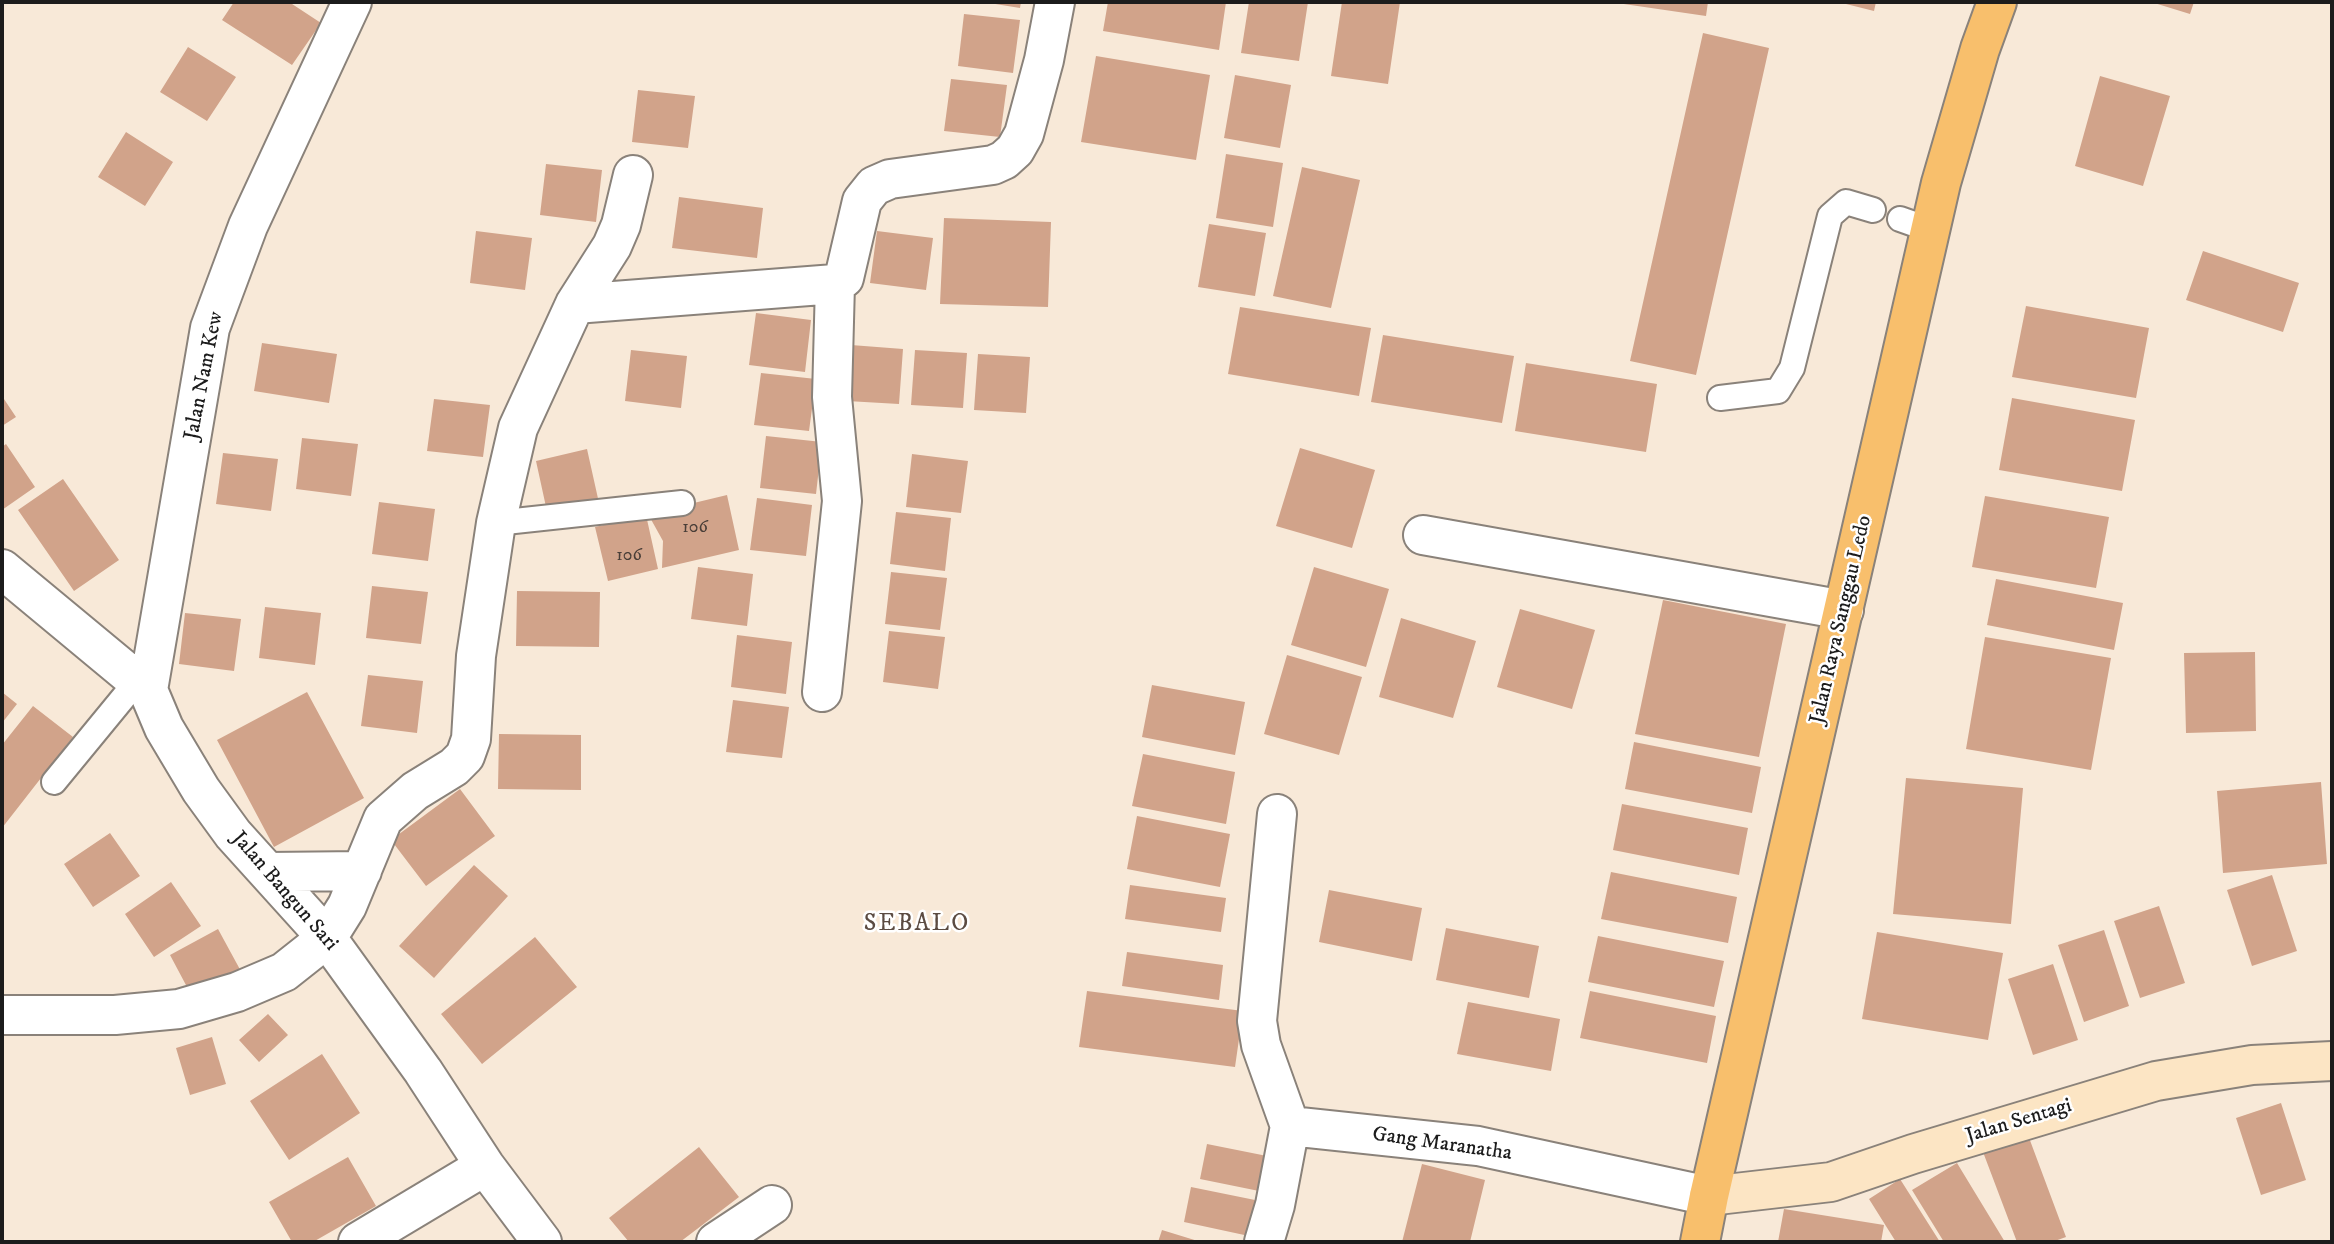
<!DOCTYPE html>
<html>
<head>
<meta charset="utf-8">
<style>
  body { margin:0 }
  #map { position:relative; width:2334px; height:1244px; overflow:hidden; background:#f8e9d8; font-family:"IM FELL DW Pica",serif }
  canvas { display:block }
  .frame { position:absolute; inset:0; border:4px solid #1c1c1c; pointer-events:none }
</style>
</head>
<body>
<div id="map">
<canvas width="2334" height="1244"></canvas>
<div class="frame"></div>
</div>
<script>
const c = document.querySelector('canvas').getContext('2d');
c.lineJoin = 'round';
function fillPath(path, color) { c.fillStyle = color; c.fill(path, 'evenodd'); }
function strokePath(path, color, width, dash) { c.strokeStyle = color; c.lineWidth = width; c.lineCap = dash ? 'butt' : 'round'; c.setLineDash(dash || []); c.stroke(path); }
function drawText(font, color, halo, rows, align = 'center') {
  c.font = font + ' "IM FELL DW Pica",serif'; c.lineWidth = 5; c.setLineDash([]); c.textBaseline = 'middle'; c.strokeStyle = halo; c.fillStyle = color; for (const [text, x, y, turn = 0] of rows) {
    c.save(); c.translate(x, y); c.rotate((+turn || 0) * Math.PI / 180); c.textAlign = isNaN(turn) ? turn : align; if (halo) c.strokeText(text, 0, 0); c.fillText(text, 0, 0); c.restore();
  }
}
fillPath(new Path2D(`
  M234 2H289L321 23 292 65 222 20Z
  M983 2H1021L1020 8Z
  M1108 2H1226L1219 50 1103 31Z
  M1249 2H1308L1299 61 1241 53Z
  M1342 2H1400L1388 84 1331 76Z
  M1610 2H1708L1706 16Z
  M1838 2H1876L1874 11Z
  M2151 2H2194L2190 14Z
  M964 14 1020 20 1013 73 958 66Z
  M1703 33 1769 48 1696 375 1630 361Z
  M188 47 236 77 207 121 160 92Z
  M1096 56 1210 75 1196 160 1081 142Z
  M1235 75 1291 85 1280 148 1224 138Z
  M2100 76 2170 96 2143 186 2075 166Z
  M951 79 1007 85 1000 137 944 131Z
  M638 90 695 96 688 148 632 142Z
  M126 132 173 162 145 206 98 177Z
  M1226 154 1283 163 1273 227 1216 218Z
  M546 164 602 170 596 222 540 215Z
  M1302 167 1360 180 1331 308 1273 296Z
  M679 197 763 208 757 258 672 248Z
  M944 218 1051 222 1048 307 940 304Z
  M1209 224 1266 233 1255 296 1198 287Z
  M476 231 532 238 525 290 470 283Z
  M877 231 933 238 926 290 870 283Z
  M2203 251 2299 283 2283 332 2186 300Z
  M2026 306 2149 328 2136 398 2012 377Z
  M1240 307 1371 328 1359 396 1228 374Z
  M756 313 811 320 805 372 749 365Z
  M1383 335 1514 356 1502 423 1371 402Z
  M262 343 337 354 329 403 254 391Z
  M851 345 903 349 899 404 847 401Z
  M631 350 687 356 681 408 625 401Z
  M915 350 967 353 963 408 911 405Z
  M978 354 1030 357 1026 413 974 410Z
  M1526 363 1657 384 1646 452 1515 431Z
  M761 373 816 379 809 431 754 425Z
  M2 396 16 417 2 426Z
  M2012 398 2135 420 2122 491 1999 470Z
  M434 399 490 405 483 457 427 451Z
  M766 436 822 442 816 494 760 488Z
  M302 438 358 444 351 496 296 489Z
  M6 444 35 487 2 510V447Z
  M1300 448 1375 470 1352 548 1276 526Z
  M587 449 599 503 548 516 536 461Z
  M223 453 278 459 271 511 216 504Z
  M912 454 968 461 961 513 906 507Z
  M63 479 119 560 74 591 18 510Z
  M727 495 739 550 662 568 663 541 648 514Z
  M1985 496 2109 517 2096 588 1972 567Z
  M757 498 812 505 806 556 750 550Z
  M379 502 435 509 428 561 372 554Z
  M896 512 951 518 945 571 890 564Z
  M646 515 658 569 608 581 595 527Z
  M698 567 753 574 747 626 691 619Z
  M1314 567 1389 589 1366 667 1291 645Z
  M891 572 947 578 940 630 885 624Z
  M1996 579 2123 603 2114 650 1987 625Z
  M372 586 428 592 421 644 366 638Z
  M517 591 600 592 599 647 516 646Z
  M1663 600 1786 624 1759 757 1635 734Z
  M265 607 321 613 315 665 259 658Z
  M1520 609 1595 630 1572 709 1497 687Z
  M185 613 241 619 234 671 179 664Z
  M1401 618 1476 641 1453 718 1379 697Z
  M889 631 945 637 938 689 883 682Z
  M737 635 792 642 786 694 731 687Z
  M1985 637 2111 658 2091 770 1966 749Z
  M2255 652 2256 731 2186 733 2184 653Z
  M1287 655 1362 677 1339 755 1264 734Z
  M368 675 423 681 417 733 361 726Z
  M1152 685 1245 702 1235 755 1142 737Z
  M2 692 17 704 2 723Z
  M307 692 364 798 274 847 217 740Z
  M733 700 789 707 782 758 726 752Z
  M33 706 73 737 2 828V745Z
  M499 734 581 735V790L498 789Z
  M1634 742 1761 767 1752 813 1625 789Z
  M1143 754 1235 772 1226 824 1132 806Z
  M1906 778 2023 788 2011 924 1893 914Z
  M2321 782 2327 864 2223 873 2217 791Z
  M460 789 495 836 426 886 391 840Z
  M1622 804 1748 828 1739 875 1613 850Z
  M1137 816 1230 834 1220 887 1127 869Z
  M110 833 140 876 93 907 64 864Z
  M474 865 508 896 434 978 399 946Z
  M1611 872 1737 897 1728 943 1601 919Z
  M2272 875 2297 951 2252 966 2227 890Z
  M171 882 201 926 154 957 125 914Z
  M1130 885 1226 898 1221 932 1125 919Z
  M1329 890 1422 908 1412 961 1319 942Z
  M2159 906 2185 983 2140 998 2114 921Z
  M1446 928 1539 946 1529 998 1436 980Z
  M218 929 243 975 195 1002 170 955Z
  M2104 930 2129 1006 2084 1022 2058 945Z
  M1877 932 2003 953 1988 1040 1862 1019Z
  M1598 936 1724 961 1714 1007 1588 982Z
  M535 937 577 987 482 1064 441 1014Z
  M1127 952 1223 965 1219 1000 1122 986Z
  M2053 964 2078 1040 2033 1055 2008 979Z
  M1087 991 1243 1011 1235 1067 1079 1047Z
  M1590 991 1716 1016 1707 1063 1580 1038Z
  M1468 1002 1560 1019 1551 1071 1457 1054Z
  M268 1014 288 1035 259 1062 239 1040Z
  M212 1037 226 1084 190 1095 176 1048Z
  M322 1054 360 1113 289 1160 250 1101Z
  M2281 1103 2306 1180 2261 1195 2236 1118Z
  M2028 1135 2066 1237 2052 1242H2017L1983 1152Z
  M1207 1144 1272 1157 1264 1192 1200 1179Z
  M699 1147 739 1197 680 1242H629L609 1218Z
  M348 1157 376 1206 313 1242H292L269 1202Z
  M1957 1163 2005 1242H1944L1912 1190Z
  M1422 1164 1485 1180 1470 1242H1402Z
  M1900 1179 1940 1242H1896L1869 1199Z
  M1191 1187 1255 1200 1249 1236 1184 1222Z
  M1784 1209 1884 1225 1881 1242H1778Z
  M1162 1230 1201 1242H1158Z`), '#d1a38a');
const service = new Path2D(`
  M1900 219 1931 230
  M1720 398 1778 391 1792 368 1830 216 1846 202 1873 210
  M496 523 682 503
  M54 782 137 681`);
const minor = new Path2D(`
  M575 304 835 284 844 278 862 201 874 186 890 179 993 165 1004 160 1015 150 1024 134 1044 60 1055 2
  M1423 535 1844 610
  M2 569 148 690 164 728 201 790 233 834 327 938 423 1071 485 1166 542 1242
  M148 690 210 328 248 226 352 2
  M822 692 842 501 832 397 835 284
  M1277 814 1257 1021 1261 1045 1290 1126
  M268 872 362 871
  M2 1015H115L179 1009 237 992 284 972 327 938 347 906 383 819 415 791 454 767 465 756 471 739 476 656 496 523 518 428 575 304 612 246 621 225 633 175
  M358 1242 485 1166
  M716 1242 772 1205
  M1264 1242 1275 1205 1290 1126 1478 1146 1709 1196`);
const secondary = new Path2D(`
  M1709 1196 1831 1182 1913 1154 2156 1081 2252 1065 2332 1061`);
const trunk = new Path2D(`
  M1700 1242 1709 1196 1941 183 1980 49 1997 2`);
strokePath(service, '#8a827a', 28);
strokePath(minor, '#8a827a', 42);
strokePath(secondary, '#8a827a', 42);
strokePath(trunk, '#8a827a', 42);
strokePath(service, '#fff', 24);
strokePath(minor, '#fff', 38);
strokePath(secondary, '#fce5c4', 38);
strokePath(trunk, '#f8bf6c', 38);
drawText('18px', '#493e38', null, [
  ["106",695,528],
  ["106",629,556]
]);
drawText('21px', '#1c1c1c', '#fff', [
  ["Jalan Nam Kew",205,376,-79],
  ["Jalan Raya Sanggau Ledo",1842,620,-77],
  ["Jalan Bangun Sari",284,892,49],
  ["Jalan Sentagi",2019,1122,-17],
  ["Gang Maranatha",1442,1145,8]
]);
c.letterSpacing = '2px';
drawText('24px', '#5b4b42', '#fff', [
  ["SEBALO",917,925]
]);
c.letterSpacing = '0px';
</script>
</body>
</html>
